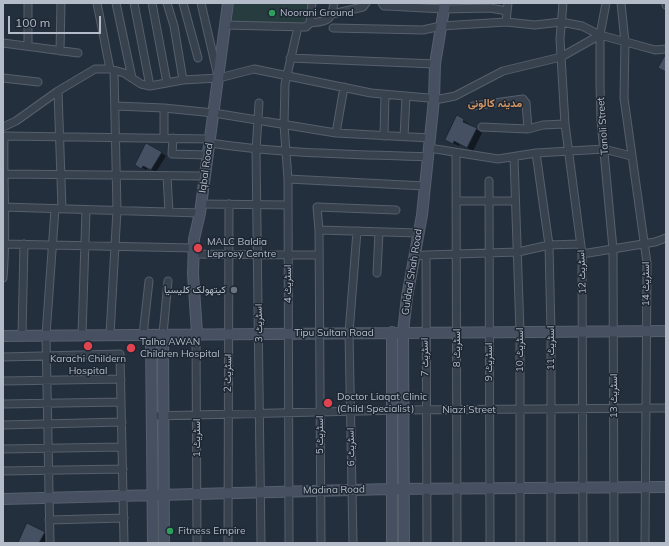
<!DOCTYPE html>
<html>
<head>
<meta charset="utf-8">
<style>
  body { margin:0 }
  #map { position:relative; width:669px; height:546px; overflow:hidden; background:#242f3e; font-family:Mulish,sans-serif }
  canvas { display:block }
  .frame { position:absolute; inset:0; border:4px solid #b4bcc9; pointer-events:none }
  .scale { position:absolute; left:8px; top:16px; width:93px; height:18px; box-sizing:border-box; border:2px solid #b4bcc9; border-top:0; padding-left:5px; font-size:12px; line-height:14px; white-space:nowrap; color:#b4bcc9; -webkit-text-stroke:3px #1d2633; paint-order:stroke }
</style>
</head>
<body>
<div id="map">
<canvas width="669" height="546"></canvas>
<div class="frame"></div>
<div class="scale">100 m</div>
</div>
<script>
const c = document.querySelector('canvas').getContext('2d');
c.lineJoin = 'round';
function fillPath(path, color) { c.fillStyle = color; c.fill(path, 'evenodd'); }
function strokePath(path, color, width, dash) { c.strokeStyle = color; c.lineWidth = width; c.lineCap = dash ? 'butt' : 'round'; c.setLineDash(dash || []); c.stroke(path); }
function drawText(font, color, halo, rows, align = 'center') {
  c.font = font + ' Mulish,Vazirmatn,sans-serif'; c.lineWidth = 3; c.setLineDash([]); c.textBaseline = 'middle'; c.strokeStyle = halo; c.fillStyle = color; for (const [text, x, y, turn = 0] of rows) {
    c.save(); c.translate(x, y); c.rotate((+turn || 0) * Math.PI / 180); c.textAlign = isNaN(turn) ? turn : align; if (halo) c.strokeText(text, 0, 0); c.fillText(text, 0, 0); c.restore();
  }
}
fillPath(new Path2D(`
  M234 3H312L306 27 231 26Z`), '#263c3f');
fillPath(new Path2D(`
  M457 116 482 133 473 151 460 144 459 146 452 143Z
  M148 144 166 156 156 172 148 168 146 170 136 164Z
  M44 533 50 536 47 543H20Z`), '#0007');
const building = new Path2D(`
  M666 54V72L658 68Z
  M457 115 464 119 463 122 477 128 467 148 454 141 453 144 445 140Z
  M146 143 162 152 151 170 143 166 141 169 135 165Z
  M27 523 45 532 39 543H18Z`);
fillPath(building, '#455162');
strokePath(building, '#1f2835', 1);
const street = new Path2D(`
  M97 3 110 69
  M116 3 132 78
  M134 3 150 86
  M152 3 167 83
  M167 3 174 26 183 80
  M183 3 198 58
  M201 3 217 72
  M382 3 384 6H387L444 9 490 8 507 11
  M563 3 560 39 565 124 582 254 583 543
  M606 3 600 35V85L601 120 613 249 614 543
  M621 3 625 42 624 98 647 263 645 543
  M666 3V5
  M332 14 363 7 366 3
  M506 22 508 3
  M310 23C327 21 331 22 334 3
  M225 25 306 27 310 23 312 3
  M333 28 423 30 441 26 506 22 535 25 561 22 582 26 600 35 637 45 655 50 666 49
  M3 43 78 53
  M28 46V3
  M60 51 61 3
  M290 58 435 64
  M3 78 38 82
  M58 91 62 209
  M259 103 256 150 261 543
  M116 106 164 108 214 113 336 133 430 138
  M473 106 523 99 526 103 528 129
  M164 108V138
  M3 127 16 121 58 91 95 69H110L124 73 141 84 150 86 183 80 219 78 254 69 371 93 440 99 455 96 503 71 561 57 600 35
  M482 127 528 129 543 125 565 124
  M336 133 344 87
  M384 136 385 95
  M404 137 406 96
  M173 138 172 154 208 155
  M210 143C282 154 354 154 428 157
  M429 148 498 159 536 153 604 149 631 156
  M456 153 457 543
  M536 153 549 245 551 332V543
  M514 157 520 332V543
  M3 174 205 176
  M167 176 169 212
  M288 179 425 186
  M489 181 490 543
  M456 201H515
  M201 204 288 205
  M3 207 200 213
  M319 230 418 233
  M3 244 194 248
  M194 254 319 255
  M582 254 655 242 666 238
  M426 255 518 252 549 245 580 244
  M414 256 426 255 427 543
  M377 273 379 232
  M3 278C7 232 3 186 4 140L6 136 210 139
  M163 334 168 281
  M196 334 197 543
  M82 335 86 210
  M110 335 117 210 114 71
  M143 335 149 281
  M22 336 24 244
  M3 357 120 354 124 543
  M3 381 121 379
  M3 404 121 402
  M152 416 402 410 666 408
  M3 425 122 422
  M3 449 122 447
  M3 471 123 469
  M49 520 124 518
  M50 543 46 335 55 209
  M228 543 229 204
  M289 543 288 179 284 125 285 84 298 27
  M321 543 319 230 317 207 396 210
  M353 543 349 333 357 231`);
const secondary = new Path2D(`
  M197 333 193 274 194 239 200 213 228 3
  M163 334 164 543
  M151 335 153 543
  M3 336 666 331
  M3 499 391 489 666 487
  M392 543V332
  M404 543 403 332 407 297 422 215 434 99 435 64 445 3`);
strokePath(street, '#565f6c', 9);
strokePath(secondary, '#565f6c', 12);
strokePath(street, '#38414e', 7);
strokePath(secondary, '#465061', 10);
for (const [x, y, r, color] of [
  [272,13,4,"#2e9e5b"],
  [198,248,5,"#e0444e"],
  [234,290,4,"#6b7280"],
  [88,346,5,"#e0444e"],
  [131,348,5,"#e0444e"],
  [328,403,5,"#e0444e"],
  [170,531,4,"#2e9e5b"]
]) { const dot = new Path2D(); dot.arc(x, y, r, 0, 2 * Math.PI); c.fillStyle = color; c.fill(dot); strokePath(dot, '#1d2633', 1.5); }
drawText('10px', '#b4bcc9', '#1d2633', [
  ["Noorani Ground",280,13],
  ["MALC Baldia",207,242],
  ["Leprosy Centre",207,254],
  ["کیتھولک کلیسیا",226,290,"right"],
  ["Talha AWAN",140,342],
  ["Children Hospital",140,354],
  ["Karachi Childern",88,359,"center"],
  ["Hospital",88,371,"center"],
  ["Doctor Liaqat Clinic",337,397],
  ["(Child Specialist)",337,409],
  ["Fitness Empire",178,531]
], 'left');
drawText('10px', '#b4bcc9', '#1d2633', [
  ["Tanoli Street",603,126,-94],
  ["Iqbal Road",206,168,-82],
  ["Guldad Shah Road",412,272,-81],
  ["اسٹریٹ 12",582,272,-92],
  ["اسٹریٹ 4",288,284,-90],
  ["اسٹریٹ 14",646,284,-90],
  ["اسٹریٹ 3",259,323,-91],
  ["Tipu Sultan Road",334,333],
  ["اسٹریٹ 8",457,348,-90],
  ["اسٹریٹ 11",551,348,-90],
  ["اسٹریٹ 10",520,350,-90],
  ["اسٹریٹ 7",425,357,-91],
  ["اسٹریٹ 9",489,362,-90],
  ["اسٹریٹ 2",228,373,-89],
  ["اسٹریٹ 13",614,396,-90],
  ["Niazi Street",469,410],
  ["اسٹریٹ 5",320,435,-90],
  ["اسٹریٹ 1",197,438,-90],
  ["اسٹریٹ 6",351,447,-91],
  ["Madina Road",334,490,-1]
]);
drawText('bold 11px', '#d59563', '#1d2633', [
  ["مدینہ کالونی",495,104]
]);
</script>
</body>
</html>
